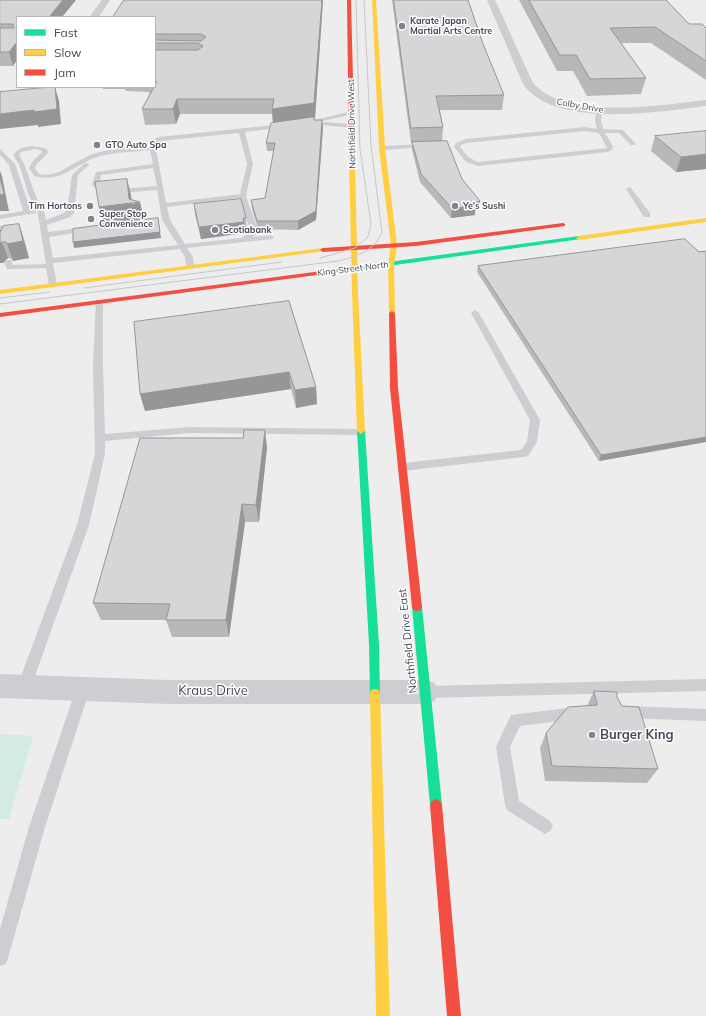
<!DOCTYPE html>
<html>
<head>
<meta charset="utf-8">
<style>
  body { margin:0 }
  #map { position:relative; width:706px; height:1016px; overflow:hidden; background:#eeeded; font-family:Mulish,sans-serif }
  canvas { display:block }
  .legend { position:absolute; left:16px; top:16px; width:140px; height:72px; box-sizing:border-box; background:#fff; border:1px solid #b5b7bc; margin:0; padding:5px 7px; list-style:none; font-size:12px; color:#464a58 }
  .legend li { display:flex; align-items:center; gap:8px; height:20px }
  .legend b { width:20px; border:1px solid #b5b7bc }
</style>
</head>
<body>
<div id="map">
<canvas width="706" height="1016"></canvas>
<ul class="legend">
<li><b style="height:5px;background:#16e098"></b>Fast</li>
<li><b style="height:5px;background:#ffcf43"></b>Slow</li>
<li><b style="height:5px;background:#f24e42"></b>Jam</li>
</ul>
</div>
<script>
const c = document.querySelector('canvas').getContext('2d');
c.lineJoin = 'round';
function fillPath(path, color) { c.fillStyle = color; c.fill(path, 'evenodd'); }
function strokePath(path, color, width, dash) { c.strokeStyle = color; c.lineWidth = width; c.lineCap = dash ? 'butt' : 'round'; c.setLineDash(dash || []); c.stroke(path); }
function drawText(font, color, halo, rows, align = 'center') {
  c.font = font + ' Mulish,sans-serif'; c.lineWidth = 3; c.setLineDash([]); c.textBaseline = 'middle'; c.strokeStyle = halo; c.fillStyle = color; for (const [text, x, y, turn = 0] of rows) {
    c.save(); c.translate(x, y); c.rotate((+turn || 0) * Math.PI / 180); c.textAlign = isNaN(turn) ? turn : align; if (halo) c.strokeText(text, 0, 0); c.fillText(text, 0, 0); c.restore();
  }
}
fillPath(new Path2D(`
  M0 734 33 736 9 819H0Z`), '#d2ebe3');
fillPath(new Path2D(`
  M599 108 602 110 601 121 603 129 623 130 635 143V145H631L619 133H605L613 146 612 150 608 152 478 166 466 162 454 147 456 143 466 139 585 127 597 129 595 121 596 110ZM585 131 599 133 607 148 478 162 468 157 460 147 461 145 467 143Z
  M352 111 354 112V114L309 124 306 122Z
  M323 122 352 124 355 126 352 128 321 125V123Z
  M284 124 287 126 286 127 245 132 253 164 246 196 257 227 256 234 253 237 270 235 274 237 273 239 187 248 193 257 194 267 190 269 186 267 185 257 180 249 53 263 57 285 53 287 49 285 46 268 10 269H7L4 262 8 260H11L13 265 46 264 37 209 29 196 19 164 13 155C21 144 35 145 47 149L48 153 37 164 35 168 39 174C56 178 67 166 82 159 102 148 127 148 150 146V141L159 137ZM239 133 247 164 240 194 166 203 155 143 160 141ZM35 149 42 151V152L32 162 29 168 34 176C63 184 75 163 100 156 117 152 134 152 150 150L153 164 96 172 92 185 100 192 108 194 157 190 162 220 178 245 53 258 49 237 88 231 92 229 88 227 48 232 47 225 70 217 74 213 78 175 90 164 85 163 72 175 67 210 64 213 46 220C44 206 39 205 35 194 30 181 27 167 19 155L21 152ZM153 168 157 186 108 190 104 189 99 185 101 175ZM240 198 249 227 248 233 241 238 185 244 170 220 167 207Z
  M426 144 429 146 428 147 382 150 379 148 382 146Z
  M0 149 15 164 30 209H36V213L0 219V215L23 211 9 165 0 155Z
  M629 187 631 188 650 213V217H644L626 189Z
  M0 225 4 227 8 244 7 246H1L0 244Z
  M96 300H99L103 302V366L105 434 189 427 362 429 367 432 362 435 189 433 105 441V454L89 525 31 687 29 691 24 693 19 691 17 687 77 525 95 454 93 366Z
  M475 310 479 313 540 420 537 442 528 456 524 457 403 471 399 470 398 467 399 464 403 463 521 450 527 441 530 420 471 313Z
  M706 679V691L426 698 421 696 419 692 421 688 426 686Z
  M83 683 88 685 90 689 45 827 8 958 6 964 0 966V929L29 827 76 689 78 685Z
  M627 706 706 709V721L627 718 622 716 620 712 622 708Z
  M575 707 580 709 582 713 580 717 575 719 520 726 510 747 519 801 550 821 553 826 550 831 545 834 507 810 505 805 496 747 511 715Z`), '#ceced2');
fillPath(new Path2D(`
  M102 0H110L99 17H89Z
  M487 0H495L533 83C567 121 660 105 706 100V106C659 112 554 129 523 84Z
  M0 674 169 680H426L435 683 439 692 435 701 426 704H169L0 698Z`), '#ceced2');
fillPath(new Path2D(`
  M579 236 581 237V239L345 272 342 270 345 268Z
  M361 428 365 431 379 645 380 694 379 698 375 699 371 698 370 694 369 645 357 431Z
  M417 603 421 604 422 607 442 805 440 809 436 811 432 809 430 805 412 607 413 604Z`), '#16e098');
fillPath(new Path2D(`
  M372 0H376L385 148 397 245 394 264 395 313 392 315 389 313 388 264 391 245 379 148Z
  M352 159 355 161 358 292 365 431 361 434 357 431 352 292 349 161Z
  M706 218V222L579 240 576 238 579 236Z
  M323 248 326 250 325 251 0 294V290Z
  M375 689 379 690 380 694 390 1016H376L370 694 371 690Z`), '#ffcf43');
fillPath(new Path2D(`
  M347 0H351L355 161 352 163 349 161Z
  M563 223 565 224V226L416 246 323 252 320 250 323 248 416 242Z
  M345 268 347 269V271L0 317V313Z
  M392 311 395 313 398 388 422 607 421 610 417 611 413 610 412 607 390 388 389 313Z
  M436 799 440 801 442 805 461 1016H447L430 805 432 801Z`), '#f24e42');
strokePath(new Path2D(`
  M320 258 355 248 368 237 371 224 360 149 356 0
  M84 288 282 262
  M0 298 50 292
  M0 304 338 261C358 256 372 252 382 233L371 145 364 0`), '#c6c7c9', 1);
fillPath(new Path2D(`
  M0 0H76L62 17H17V60L13 66H0Z
  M323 0 315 118H314V120L323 128 316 220 298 230 258 229 252 209 251 200 265 198 274 151H267L266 143 273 123 272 114H180L176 124 145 125 142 109 150 95 149 92 126 91 125 89H103V87H155V17Z
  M392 0H468L483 44 504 95 502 110H440L443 127 442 141 462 179 479 210 475 211V215L451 218 420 182 412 150V143H411Z
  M519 0H666L689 24 706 28V80L651 43H621L646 78 641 94 587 96 573 71H557Z
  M655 136 706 169 676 172 651 151Z
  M194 204 246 218 247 229H245V233L201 239 195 215Z
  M19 224 24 240 29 258 13 261 12 259 8 258 3 263 0 231Z
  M706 251V442L599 461 477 272 478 266Z
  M289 301 316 387 317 404 296 408 291 389 145 411 140 394Z
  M267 447 259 522H245L229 637H172L166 620H101L93 603Z
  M594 691 617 697 658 769 647 783 545 781 540 748 546 733 587 706Z`), '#b8b8bb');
fillPath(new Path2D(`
  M63 0H76L62 17H49Z
  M322 0H323L315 118 273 124 272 109Z
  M17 42V60L13 66 9 52Z
  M55 87 59 101 61 124 38 127V125L0 129V114Z
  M177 99 180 114 176 124 173 109Z
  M322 120 323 128 316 220 298 230V221Z
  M706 154V169L676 172 681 157Z
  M0 171 2 176 9 211H0Z
  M127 179 131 195 132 204 140 202 144 219 103 224 99 207 129 199Z
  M480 201 479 210 475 211V215L451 218 452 208Z
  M158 218 161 238 74 248 73 242Z
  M244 222 245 233 201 239 199 227Z
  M19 224 24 240 29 258 13 261 7 244Z
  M2 242 8 258 3 263H0V243Z
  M289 372 291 389 145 411 140 394Z
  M316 387 317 404 296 408 295 390Z
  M265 430 267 447 259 522 256 505Z
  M706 437V442L599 461 601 455Z
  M242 504 245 522 229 637 226 620Z`), '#969698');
const building = new Path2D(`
  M0 0H63L49 17H17V42L9 52H0V28H14L13 24H0Z
  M124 0H322L314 103 272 109 274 99H177L173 109H142L154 87H155V85L157 82 155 81V50H198L203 46 198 43H155V40L201 41 206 37 201 34H155V17H113Z
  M394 0H468L483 44 504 95 436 96 443 127 411 128Z
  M529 0H666L689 24H702L706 28V61L655 27 610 28 646 78 590 79 576 55H560Z
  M55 87 57 109 34 112V110L0 114V92Z
  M314 117V120H322L316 211 298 221H257L251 200 265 198 275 143H266L271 123Z
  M706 131V154L681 157 655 136Z
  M447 141 462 179 480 201 473 203 476 206 452 208 421 174 412 142Z
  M0 177 4 194 0 195Z
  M127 179 129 199 140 202 99 207 95 182Z
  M241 199 246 218H243L244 222 199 227 194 204Z
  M158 218 160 232 73 242V229Z
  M19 224 23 241 7 244 6 242H2L0 243V231H1L3 226Z
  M685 239 699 252 706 251V437L601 455 478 266Z
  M289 301 316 387 295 390 289 372 140 394 134 322Z
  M244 430H265L256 505 242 504 226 620H166L170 604 93 603 140 438H243Z
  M594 691 617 692V697L622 706 639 707 658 769 552 766 546 733 568 707 597 705Z`);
fillPath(building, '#d6d6d9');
strokePath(building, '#969698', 1);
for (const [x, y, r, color] of [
  [402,26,4,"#81838c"],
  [97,145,4,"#81838c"],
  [90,206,4,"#81838c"],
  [455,206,4,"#81838c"],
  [91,219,4,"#81838c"],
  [215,230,4,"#81838c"],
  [592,735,4,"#81838c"]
]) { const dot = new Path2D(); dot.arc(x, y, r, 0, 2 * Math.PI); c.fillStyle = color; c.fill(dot); strokePath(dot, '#fff', 1.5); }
drawText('bold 9px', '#464a58', '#fff', [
  ["Karate Japan",410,21],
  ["Martial Arts Centre",410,31],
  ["GTO Auto Spa",105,145],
  ["Tim Hortons",82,206,"right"],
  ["Ye's Sushi",463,206],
  ["Super Stop",99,214],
  ["Convenience",99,224],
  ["Scotiabank",223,230]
], 'left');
drawText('9px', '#464a58', '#fff', [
  ["Colby Drive",580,106,10],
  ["Northfield Drive West",352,124,-91],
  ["King Street North",353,269,-7]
]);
drawText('11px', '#464a58', '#fff', [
  ["Northfield Drive East",408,641,-96]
]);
drawText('13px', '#464a58', '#fff', [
  ["Kraus Drive",213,691]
]);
drawText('bold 13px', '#464a58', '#fff', [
  ["Burger King",600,735]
], 'left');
</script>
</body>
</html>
